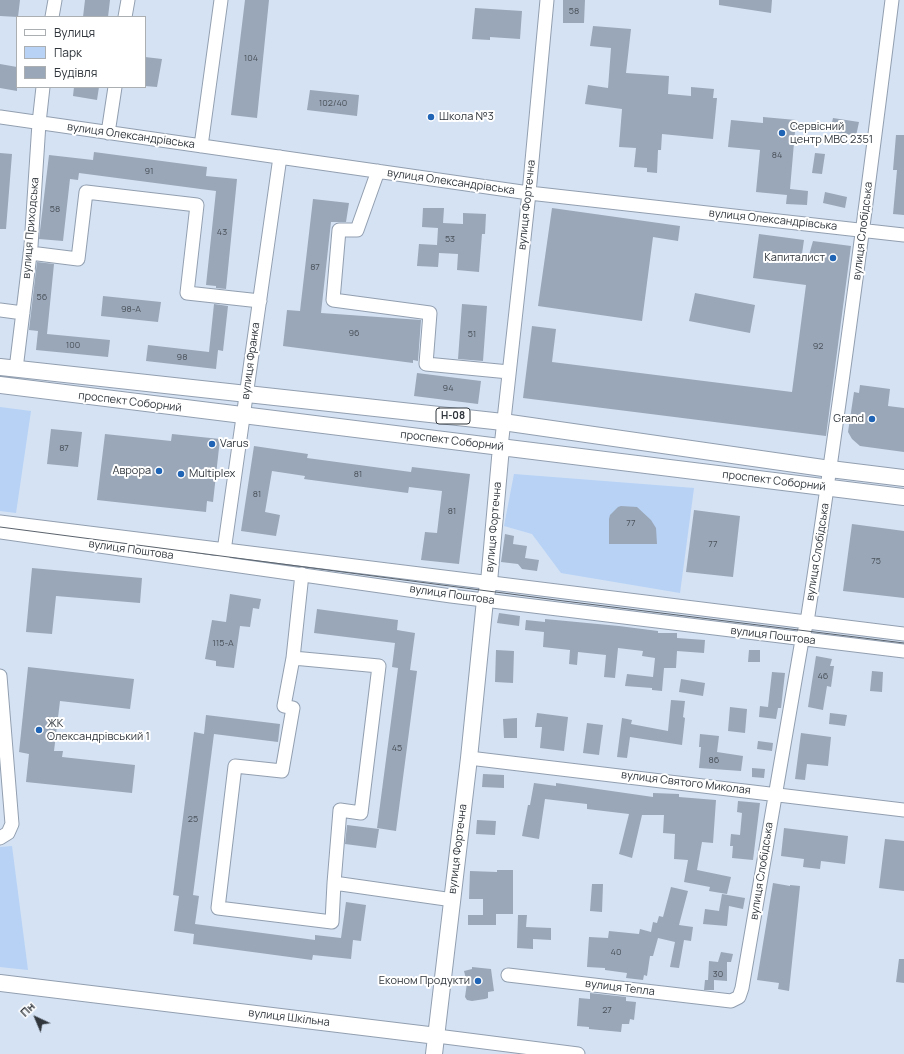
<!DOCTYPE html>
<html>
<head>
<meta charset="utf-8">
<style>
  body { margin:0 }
  #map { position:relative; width:904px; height:1054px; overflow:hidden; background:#d4e2f4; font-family:Manrope,sans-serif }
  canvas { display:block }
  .legend { position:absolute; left:16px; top:16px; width:130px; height:72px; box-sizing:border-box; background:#fff; border:1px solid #acafb1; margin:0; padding:5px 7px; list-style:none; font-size:12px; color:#30363c }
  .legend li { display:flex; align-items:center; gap:8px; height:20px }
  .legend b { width:20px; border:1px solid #acafb1 }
  .north { position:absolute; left:16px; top:998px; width:40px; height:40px; -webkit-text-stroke:3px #fff; paint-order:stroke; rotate:316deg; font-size:11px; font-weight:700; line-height:16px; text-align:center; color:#30363c }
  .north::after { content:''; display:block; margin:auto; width:14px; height:18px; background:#30363c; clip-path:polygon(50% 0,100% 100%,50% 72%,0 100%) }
</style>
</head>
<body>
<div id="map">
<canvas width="904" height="1054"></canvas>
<ul class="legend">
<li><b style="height:5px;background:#fff"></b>Вулиця</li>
<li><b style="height:11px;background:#b7d2f5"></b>Парк</li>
<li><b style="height:11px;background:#9aa7b8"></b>Будівля</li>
</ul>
<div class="north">Пн</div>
</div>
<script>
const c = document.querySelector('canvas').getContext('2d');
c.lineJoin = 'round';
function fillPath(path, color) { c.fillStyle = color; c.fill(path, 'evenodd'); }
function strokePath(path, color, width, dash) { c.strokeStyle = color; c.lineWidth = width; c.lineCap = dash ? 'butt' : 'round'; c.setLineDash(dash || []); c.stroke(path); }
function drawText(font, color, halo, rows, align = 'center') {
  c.font = font + ' Manrope,sans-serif'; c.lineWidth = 4; c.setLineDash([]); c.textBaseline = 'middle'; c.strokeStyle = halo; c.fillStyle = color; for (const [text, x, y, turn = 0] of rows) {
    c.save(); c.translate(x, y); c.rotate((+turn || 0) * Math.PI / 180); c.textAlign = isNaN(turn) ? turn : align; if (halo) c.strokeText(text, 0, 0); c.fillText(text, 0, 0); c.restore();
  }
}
fillPath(new Path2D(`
  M0 407 31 411 16 513 0 511Z
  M514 474 694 488 680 593 561 573 532 534 504 526Z
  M12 846 28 970 0 967V847Z`), '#b7d2f5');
fillPath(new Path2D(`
  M0 0H20L18 17 0 16Z
  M85 0H110L108 17H83Z
  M245 0H269L257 118 231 115Z
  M563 0H585L584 23H563Z
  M719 0H772L771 13 719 5Z
  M475 8 522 11 520 39 490 37V40L472 39Z
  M593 26 631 29 626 73 669 76 668 94 691 96V87L714 89 713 98H717L713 139 662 134 661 150H658L657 173 647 172V168L634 167 636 148 619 147 622 109 585 104 588 85 608 88 611 48 590 46Z
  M145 57 162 59 157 87 145 86Z
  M0 64 17 67V91L0 88Z
  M74 87H99L97 100 73 96Z
  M310 90 359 95 357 116 307 110Z
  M763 117 796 120 790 189 808 191 807 205 786 204 787 195 756 192 760 150 728 147 731 120 763 123Z
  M833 118 859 122 856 136 830 131Z
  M896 135H904V215L893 214 897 170H893Z
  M94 152 207 167 206 176 237 179 226 289 216 288V286L206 285 216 191 79 173 78 180 70 179 63 241 39 239 49 155 93 160Z
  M0 153 12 154 6 229H0Z
  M815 153 825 154 822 174 812 173Z
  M825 192 847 197 845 208 823 203Z
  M313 199 349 203 346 222H331L321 313 421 320 418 361 413 360V363L283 346 287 310 300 311Z
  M423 208H444L443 223 463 224V213L486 214 485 234H482L479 272 457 270 458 254 439 253 438 267 417 266 419 244 437 245 438 228 422 227Z
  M552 208 680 226 678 241 653 237 642 321 538 306Z
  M759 234 804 240 802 254 809 255 813 241 851 246 826 436 523 398 532 326 556 329 552 362 792 392 806 285 753 278Z
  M37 262 54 264 47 334 110 340 108 357 36 350 38 331 29 330Z
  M695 293 755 305 750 333 689 321Z
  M103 296 161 302 158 322 101 316Z
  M214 304 228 306 223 351 218 350 216 369 146 361 148 345 209 352Z
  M462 304 487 306 483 361 458 359Z
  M417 373 481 381 478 404 414 396Z
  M860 385 890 389 888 406 904 408V452L860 446 852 439 848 432 854 392 859 393Z
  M51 429 82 432 78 467 47 464Z
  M105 434 171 441 172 434 220 439 213 502 207 501 206 512 97 500Z
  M254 446 308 454 307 458 411 472 412 467 470 474 459 564 421 560 425 532 437 533 442 491 409 487 408 493 304 479 305 476 272 471 265 512 280 515 276 536 241 531Z
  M621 506 637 507 651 520 656 528 657 544H609V519L610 515 618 507Z
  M694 510 740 516 733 577 686 572Z
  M852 524 904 531V598L843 591Z
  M505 534 514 536 513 544 527 546 525 558 539 560 537 571 522 569 518 564 501 562Z
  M32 568 142 578 140 603 56 596 52 634 26 632Z
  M230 594 261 599 259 609 253 608 250 627 240 626 234 668 216 666V661L205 659 212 620 226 622Z
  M317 609 398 620 397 630 415 633 410 670 417 671 396 831 377 828 398 668 392 667 395 643 314 633Z
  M499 613 520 616 519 626 497 623Z
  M545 619 619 626 658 631V633H677V638L705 640 704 653 677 651 676 668H664L662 691 652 690V688L625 686 627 674 653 677 655 658 642 656 643 651 618 648 615 678 604 677 606 655 578 652 577 665 569 664 570 650 543 647 544 632 525 630 526 620 545 622Z
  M496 650 514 651 513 683 495 682Z
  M749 650H760V662H748Z
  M816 656 832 659 830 666H834L831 687 827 686 823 710 808 707Z
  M28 667 134 679 130 709 60 701 54 751H63L62 757 135 765 132 793 26 782 29 754 19 752Z
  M872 671 883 672 882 692 870 691Z
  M772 672 785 673 781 708H778L776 719 759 717 760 706 768 707Z
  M681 679 705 683 703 696 679 692Z
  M671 700 685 701 683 717 685 718 682 745 630 737 627 758 617 757 622 718 632 720 631 724 668 731Z
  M730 707 747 709 745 733 728 731Z
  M537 713 568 717 564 751 540 748 542 727H535Z
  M830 713 847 715 845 726 829 724Z
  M206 715 280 724 278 742 214 734 193 895 199 896 195 924 315 940V935L341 938 346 902 366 905 361 941 353 940 351 959 313 955 312 960 193 944 194 934 174 931 179 896 173 895 194 732 204 734Z
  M517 718V738H504L503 719Z
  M587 723 603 725 599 755 583 753Z
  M801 733 831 737 828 766 807 764 805 780 795 779Z
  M700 734 719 736 717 752 743 756 741 771 699 768 701 747H699Z
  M758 741 773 743 772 751 757 749Z
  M752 768 765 769 764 778 752 777Z
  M483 774 504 775V788L482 787Z
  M534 783 556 786V783L653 797V793L679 794V797L716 800 713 843 702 842 697 870 731 877 727 894 709 891 710 887 684 882 688 860 674 859 675 834 663 833 664 815H642L632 858 619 854 629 814 587 809V804L545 799 539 839 522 836 528 805H530Z
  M738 801 760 803 753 860 732 858 733 846H730L731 834 740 835 742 813 737 812Z
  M477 820 496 821 495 835 476 834Z
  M347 825 379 829 376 848 345 844Z
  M784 828 848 836 845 864 821 861 820 869 803 867 804 859 781 856Z
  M885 839 904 841V891L879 888Z
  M497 870H513V914H496V925H468V915H483V899H469L470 871 497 872Z
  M773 883 790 886V885L800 886 789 991 778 989 779 983 757 980Z
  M592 884H603L602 912 590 911Z
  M671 887 688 891 679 925 693 927 691 941 684 940 679 968 670 967 675 942 658 938 653 956H650L647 976 644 975 643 980 626 978 627 973 605 970V968L587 967 589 937 608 938 609 931 639 934 640 929 651 932 653 922 657 923 659 916 663 917Z
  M722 894 745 898 743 909 729 906 727 926 703 924 705 909 719 911Z
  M518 915H527L526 927 551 928V940L533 939V949L517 948Z
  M721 952 733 954 731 962H727V981L714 980V990H704L705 980H708L709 961 718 962Z
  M899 959H904V983L896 982Z
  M472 967 491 969 494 991 488 992V998L485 999 472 1001 467 1000 465 997 467 983 464 971 472 969Z
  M590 993 626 997V1001L636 1002 634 1020 630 1019 629 1024H622L621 1032 589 1029V1027L577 1026 579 998 590 999Z`), '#9aa7b8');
const minor = new Path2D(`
  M52 17 55 0
  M125 17 128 0
  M0 117 529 193 904 235
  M108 133 115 87
  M201 146 221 0
  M378 171 357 230H339L333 300 430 313 426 364 509 372
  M30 253 78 259 86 192 197 205 187 293 260 301
  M0 310 23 313
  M16 369 31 246 39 123 43 87
  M501 447 529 193 547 0
  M0 522 904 634
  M0 532 451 596 904 651
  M223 558 280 157
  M293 658 302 574
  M0 676 12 824 8 833 0 838
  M469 758 904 810
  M334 883 340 810 361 813 379 666 293 658 284 706 293 708 282 771 235 766 218 908 332 922 334 883 453 900
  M508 975 731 1001 739 997 742 988 802 640 807 622C839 415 866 208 892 0
  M437 1036 578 1054`);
const major = new Path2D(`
  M0 367 503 422 830 469 904 478
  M0 385 904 497
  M0 983 437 1036
  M434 1054 469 758 485 600 489 582 501 447`);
strokePath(minor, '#929fb0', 15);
strokePath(major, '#929fb0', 18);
strokePath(minor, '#fff', 13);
strokePath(major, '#fff', 16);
strokePath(new Path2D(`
  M0 527 564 601 904 643`), '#5a626b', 1);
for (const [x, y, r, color] of [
  [431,117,4,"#1f64b5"],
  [782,133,4,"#1f64b5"],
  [833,258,4,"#1f64b5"],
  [872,419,4,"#1f64b5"],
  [212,444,4,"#1f64b5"],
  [159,471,4,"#1f64b5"],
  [181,474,4,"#1f64b5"],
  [39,730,4,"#1f64b5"],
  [478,981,4,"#1f64b5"]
]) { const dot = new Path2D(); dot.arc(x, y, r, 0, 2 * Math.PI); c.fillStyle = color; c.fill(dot); strokePath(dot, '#fff', 1.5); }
drawText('9px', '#4a525b', null, [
  ["58",574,11],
  ["104",251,58],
  ["102/40",333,103],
  ["84",777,155],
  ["91",149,171],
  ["58",55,209],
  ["43",222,232],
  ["53",450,239],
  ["87",315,267],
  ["56",42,297],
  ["98-А",131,309],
  ["96",354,333],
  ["51",472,334],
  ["100",73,345],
  ["92",818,346],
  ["98",182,357],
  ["94",448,388],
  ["87",64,448],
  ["81",358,474],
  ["81",257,494],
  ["81",452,511],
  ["77",631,523],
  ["77",713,544],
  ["75",876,561],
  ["115-А",223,643],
  ["46",823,676],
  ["45",397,748],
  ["86",714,760],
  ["25",193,819],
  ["40",616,952],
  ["30",718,974],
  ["27",607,1010]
]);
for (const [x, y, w] of [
  [453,416,34]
]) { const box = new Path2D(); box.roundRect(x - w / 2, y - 8, w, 16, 3); c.fillStyle = '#fff'; c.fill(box); strokePath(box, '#30363c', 1); }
drawText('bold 10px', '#30363c', null, [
  ["Н-08",453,416]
]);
drawText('11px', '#30363c', '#fff', [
  ["Школа №3",439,117],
  ["Сервісний",790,127],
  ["центр МВС 2351",790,140],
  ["Капиталист",825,258,"right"],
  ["Grand",864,419,"right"],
  ["Varus",220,444],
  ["Аврора",151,471,"right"],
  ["Multiplex",189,474],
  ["ЖК",47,724],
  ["Олександрівський 1",47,737],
  ["Економ Продукти",470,981,"right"]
], 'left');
drawText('11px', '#30363c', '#fff', [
  ["вулиця Олександрівська",131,136,8],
  ["вулиця Олександрівська",451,182,8],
  ["вулиця Фортечна",527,205,-84],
  ["вулиця Олександрівська",773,220,6],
  ["вулиця Приходська",31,228,-85],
  ["вулиця Слобідська",863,231,-83],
  ["вулиця Франка",251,361,-82],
  ["проспект Соборний",130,402,7],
  ["проспект Соборний",452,441,7],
  ["проспект Соборний",774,481,7],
  ["вулиця Фортечна",494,527,-85],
  ["вулиця Поштова",131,550,8],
  ["вулиця Слобідська",818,552,-81],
  ["вулиця Поштова",452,595,8],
  ["вулиця Поштова",773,636,7],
  ["вулиця Святого Миколая",686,783,7],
  ["вулиця Фортечна",458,849,-83],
  ["вулиця Слобідська",762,871,-81],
  ["вулиця Тепла",620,988,7],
  ["вулиця Шкільна",289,1018,7]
]);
</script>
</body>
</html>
